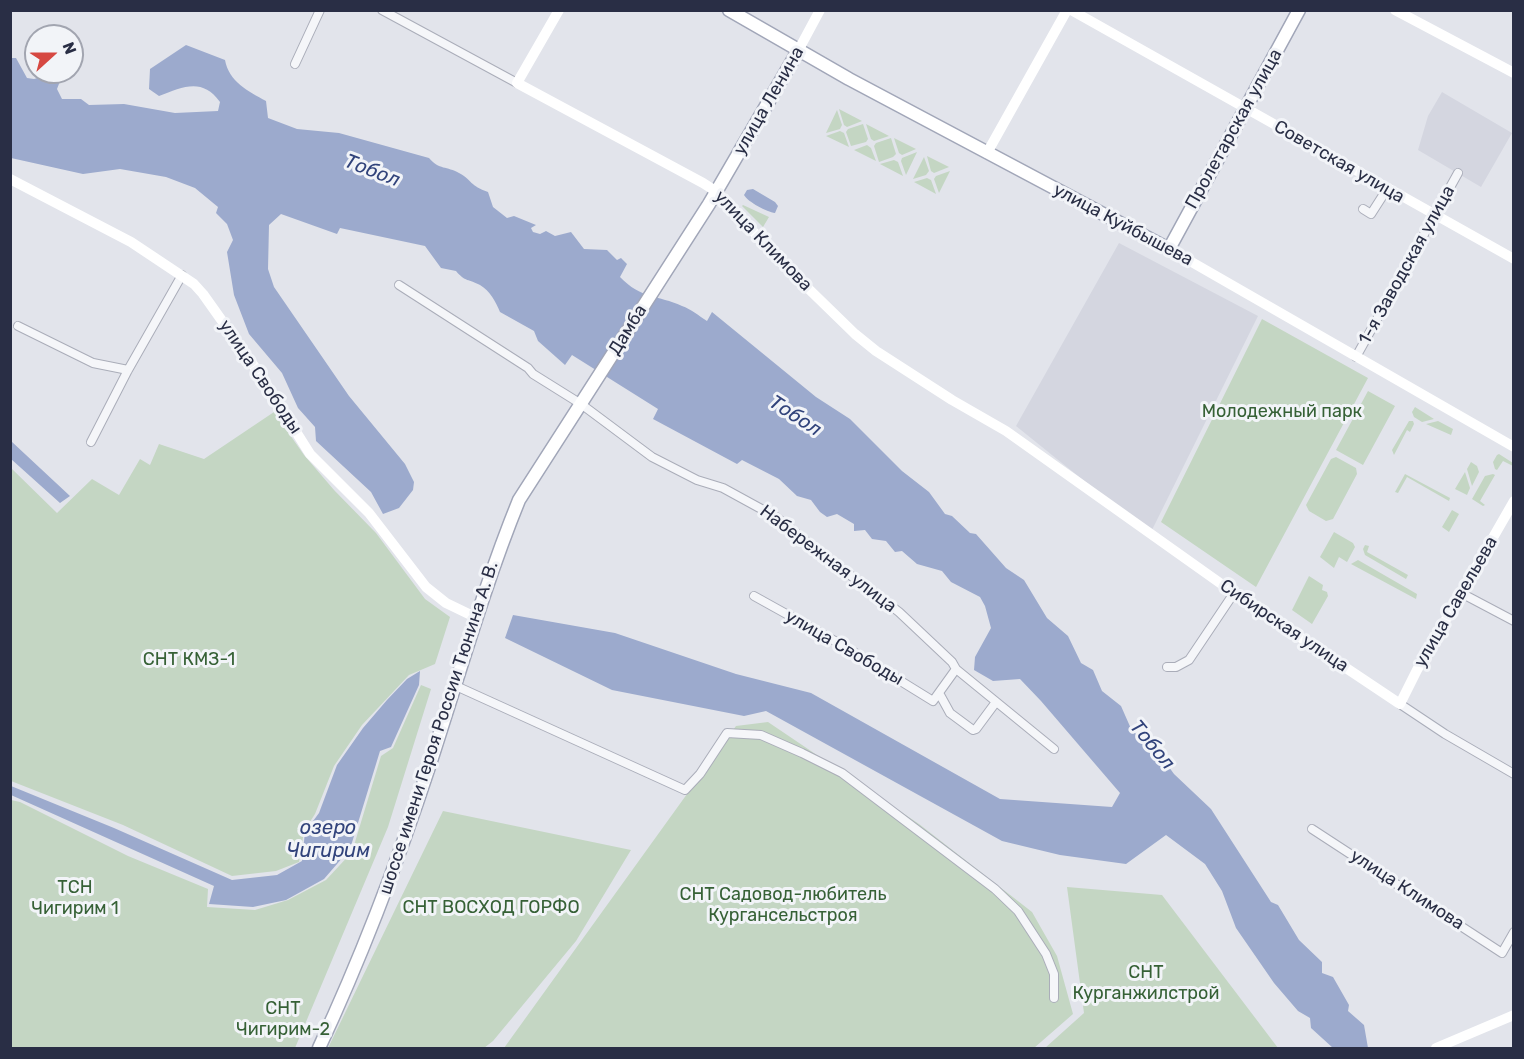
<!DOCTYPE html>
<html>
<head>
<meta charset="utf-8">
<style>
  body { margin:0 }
  #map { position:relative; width:1524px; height:1059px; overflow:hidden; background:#e2e4eb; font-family:Rubik,sans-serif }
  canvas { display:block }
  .frame { position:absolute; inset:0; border:12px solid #292e45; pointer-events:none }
  .north { position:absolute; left:24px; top:24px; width:60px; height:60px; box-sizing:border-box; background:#f2f4f8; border:2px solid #a2a5b0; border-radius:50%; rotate:69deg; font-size:16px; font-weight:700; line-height:24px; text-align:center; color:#292e45 }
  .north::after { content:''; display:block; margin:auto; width:21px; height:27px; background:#d64842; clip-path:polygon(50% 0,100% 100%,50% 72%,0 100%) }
</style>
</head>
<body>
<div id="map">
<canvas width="1524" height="1059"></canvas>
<div class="frame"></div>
<div class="north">N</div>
</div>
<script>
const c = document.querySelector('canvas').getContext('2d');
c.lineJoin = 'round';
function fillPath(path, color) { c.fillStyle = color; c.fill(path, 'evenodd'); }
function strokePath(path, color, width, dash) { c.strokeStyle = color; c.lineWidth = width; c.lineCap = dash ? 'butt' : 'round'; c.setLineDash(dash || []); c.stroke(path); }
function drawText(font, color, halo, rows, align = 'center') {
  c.font = font + ' Rubik,sans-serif'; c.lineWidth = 6; c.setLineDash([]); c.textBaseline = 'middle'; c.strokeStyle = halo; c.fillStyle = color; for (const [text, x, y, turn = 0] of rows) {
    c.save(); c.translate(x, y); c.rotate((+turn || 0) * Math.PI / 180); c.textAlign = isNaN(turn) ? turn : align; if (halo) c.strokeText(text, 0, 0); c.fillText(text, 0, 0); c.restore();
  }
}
fillPath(new Path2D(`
  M1442 92 1512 133 1481 187 1418 150 1428 116Z
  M1119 243 1258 316 1150 534 1016 426Z`), '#d4d6e0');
fillPath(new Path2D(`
  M839 109 862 121 847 127 844 125Z
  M837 110 842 125 840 129 826 133Z
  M863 124 868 139 866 142 851 146 846 132 848 129Z
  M866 124 889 136 874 141 871 139Z
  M840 131 844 133 849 147 826 136Z
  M891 138 896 154 893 157 879 162 874 146 876 143Z
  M894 138 916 149 902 155 899 153Z
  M867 145 871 148 876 161 854 150Z
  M917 152 906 175 901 161 902 158Z
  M927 156 949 167 934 173 931 171Z
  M924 157 929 171 926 175 913 179Z
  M894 160 898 162 903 176 880 164Z
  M950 171 939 193 934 179 936 176Z
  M927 178 931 180 936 194 914 182Z
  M743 205 769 217 763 227 742 206Z
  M1262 319 1368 378 1256 587 1161 522Z
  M1368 391 1395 406 1363 465 1336 450Z
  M1415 407 1434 419 1422 422 1414 417 1412 412Z
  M274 412 304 455 334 490 376 533 425 599 450 617 435 664 409 675 362 725 334 766 315 814 304 831 299 862 276 871 232 876 123 825 11 781 10 467 57 513 92 479 119 495 140 459 150 465 159 444 204 459Z
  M1409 421H1413L1414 424 1410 432 1407 430 1394 455 1392 450Z
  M1438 421 1453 429 1451 435 1426 424Z
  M1499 454 1513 463V466L1503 461 1497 470 1495 469 1493 462 1497 455Z
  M1336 457 1356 468 1357 474 1333 519 1326 521 1309 511 1306 505 1331 459Z
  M1471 462 1477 466 1479 472 1472 486 1467 469Z
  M1465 472 1470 488 1467 495 1455 489Z
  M1405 474 1450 498 1449 501 1407 477 1398 493 1395 492Z
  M1493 474 1495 475 1480 501 1485 505 1483 506 1472 499 1485 476Z
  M1452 510 1459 514 1449 532 1442 527Z
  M1334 532 1353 543 1355 547 1347 562 1339 557 1334 568 1320 557Z
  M1365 545 1369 546 1367 552 1408 575 1406 579 1365 555 1363 549Z
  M1358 560 1417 594 1416 599 1351 564Z
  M1309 576 1323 585 1322 590 1327 592 1328 596 1312 624 1292 610Z
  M421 685 431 689 388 827 295 1048H11V800L20 802 128 856 208 889 207 907 255 910 288 900 326 880 352 852 381 756 393 748Z
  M768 722 919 824 1032 912 1057 956 1073 1014 1034 1048H504L736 726Z
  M443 811 631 850 576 941 493 1041 484 1048H328Z
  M1067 887 1162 895 1278 1048H1045L1084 1013Z`), '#c4d6c3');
fillPath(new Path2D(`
  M186 45 225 60C229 82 248 91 266 101L268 118 297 129 339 133 429 158C439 170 447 166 459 173 472 180 470 186 488 192L493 207 507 218 514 216 536 225 531 228 533 232 540 234 546 231 555 236 571 232 584 249 607 250 617 260 621 258 627 264 620 277C641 299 658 295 682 306 691 309 699 316 707 321L712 312 816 397 850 419 902 471 929 492 945 514 952 516 970 533 976 534 1006 568 1024 580 1047 618 1068 636 1081 663 1093 670 1102 691 1121 706 1132 731 1153 745 1174 774 1211 809 1271 902 1278 905 1299 940 1322 962V973L1333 977 1349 1005 1348 1011 1364 1025 1368 1048H1333L1311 1028 1310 1018 1298 1011 1274 983 1236 928 1222 891 1205 864 1166 835 1126 864 1060 855 1002 841 766 711 744 716 612 690 505 638 513 615 615 633 736 674 811 693 1000 799 1112 807 1120 793 1041 701 1020 679 993 681 974 670 975 657 991 628 985 606 980 597 951 582 942 571 917 564 902 551 895 552 886 541 872 539 865 530 854 531V524L837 514 827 517 820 512 811 500 797 496 779 479 742 460 737 464 653 419 658 409 572 355 565 365 538 341 534 331 500 312C496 302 490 291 480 285 469 279 465 282 456 271L441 268 425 246 340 228 337 234 281 214 269 225 268 269 274 287 349 396 405 464 414 482 413 490 399 508 383 514 371 492 316 441 315 427 298 408 282 373 249 334 234 295 227 252 233 240 227 224 216 213 218 207 195 188 166 177 120 169 83 174 11 158V58H16L27 78 34 79 58 72 62 76 57 89 62 99H81L89 105 124 104 175 113 218 111 220 102C202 77 183 87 159 96L149 89 150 69Z
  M753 189 775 202 778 206 775 213C767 212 748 202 744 195L747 190Z
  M10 441H11L70 496 60 503 11 459Z
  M420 671 419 685 391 747 380 751 350 849 324 879 286 900 253 907 209 904 214 886 11 795V786L114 828 232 880 277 875 302 861 305 832 319 813 337 765 363 728 387 700 407 679Z`), '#9caacd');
const street = new Path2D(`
  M382 10 517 83
  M295 64 320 10
  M1363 209 1371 214 1387 189
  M399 285 528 368 533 374 581 404 652 457 697 480 723 488 776 517 813 547 899 612 952 662 956 669 1054 749
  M18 326 93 363 128 370
  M1356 357 1458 173
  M91 442 128 370 182 275
  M1461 593 1514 621
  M754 596 844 646 933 701 956 669
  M1167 667H1176L1189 660 1234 593
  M456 686 685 790 700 774 727 733 761 735 802 753 842 773 995 889 1018 911 1046 954 1054 974V998
  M939 693 950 713 973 730 976 729 996 702
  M1400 704 1445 734 1514 774
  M1312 829 1502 953 1514 932`);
const primary = new Path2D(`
  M729 10 849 79 1169 249 1299 10
  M319 1048C362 956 398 861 430 764 459 675 484 586 519 500L709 204 798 51`);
strokePath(street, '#aaadb9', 10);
strokePath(primary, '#a1a6b8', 15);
strokePath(street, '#f5f6f9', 8);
strokePath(new Path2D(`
  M559 10 517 83 703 183 717 192 782 263 855 334 876 351 952 400 1006 431 1234 593 1400 704 1417 670 1514 501
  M1071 10 1514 259
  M1395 10 1514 73
  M798 51 820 10
  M987 153 1067 10
  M10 179 131 242 194 284 203 294 259 373 310 454 369 513 426 587 446 603 475 617
  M1169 249 1514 447
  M1436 1048 1514 1015`), '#fff', 10);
strokePath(primary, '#fff', 12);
drawText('18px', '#292e45', '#f2f4f8', [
  ["улица Ленина",769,101,-60],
  ["Пролетарская улица",1234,129,-61],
  ["Советская улица",1339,162,30],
  ["улица Куйбышева",1123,225,28],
  ["улица Климова",763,241,46],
  ["1-я Заводская улица",1407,265,-61],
  ["Дамба",628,330,-58],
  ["улица Свободы",260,377,56],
  ["Набережная улица",828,559,37],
  ["улица Савельева",1456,602,-60],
  ["Сибирская улица",1284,626,34],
  ["улица Свободы",844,648,30],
  ["шоссе имени Героя России Тюнина А. В.",439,728,-72],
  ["улица Климова",1407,890,33]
]);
drawText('18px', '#366136', '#f2f4f8', [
  ["Молодежный парк",1282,412],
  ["СНТ КМЗ-1",189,660],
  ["ТСН",75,888],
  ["Чигирим 1",75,909],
  ["СНТ Садовод-любитель",783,895],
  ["Кургансельстроя",783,916],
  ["СНТ ВОСХОД ГОРФО",491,908],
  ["СНТ",1146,973],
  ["Курганжилстрой",1146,994],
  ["СНТ",283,1009],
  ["Чигирим-2",283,1030]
]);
drawText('italic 20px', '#31437b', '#f2f4f8', [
  ["Тобол",372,171,21],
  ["Тобол",795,416,33],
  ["Тобол",1152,745,50],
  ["озеро",328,828],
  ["Чигирим",328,851]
]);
</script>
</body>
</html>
